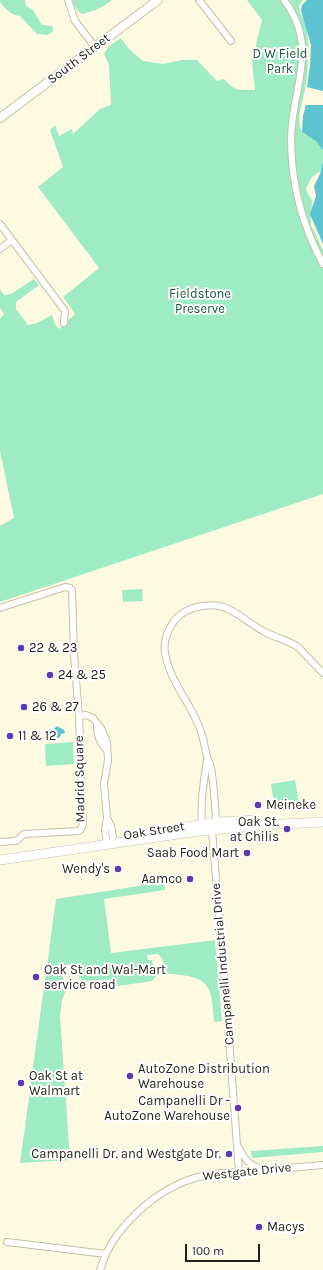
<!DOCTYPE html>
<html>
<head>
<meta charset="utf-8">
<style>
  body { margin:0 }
  #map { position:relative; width:323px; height:1270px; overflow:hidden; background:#fefae1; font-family:Karla,sans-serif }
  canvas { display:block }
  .scale { position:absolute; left:185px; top:1244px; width:75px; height:18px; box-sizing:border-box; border:2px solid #211f16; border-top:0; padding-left:5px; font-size:12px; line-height:14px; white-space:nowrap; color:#211f16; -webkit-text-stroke:3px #fff; paint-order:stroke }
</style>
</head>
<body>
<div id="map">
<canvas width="323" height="1270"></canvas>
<div class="scale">100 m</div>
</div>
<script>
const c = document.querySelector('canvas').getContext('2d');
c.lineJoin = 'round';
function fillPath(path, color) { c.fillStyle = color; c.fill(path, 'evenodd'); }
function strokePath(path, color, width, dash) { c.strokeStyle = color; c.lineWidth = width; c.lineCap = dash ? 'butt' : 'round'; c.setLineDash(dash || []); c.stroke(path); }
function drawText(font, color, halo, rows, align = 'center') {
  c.font = font + ' Karla,sans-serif'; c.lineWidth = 4; c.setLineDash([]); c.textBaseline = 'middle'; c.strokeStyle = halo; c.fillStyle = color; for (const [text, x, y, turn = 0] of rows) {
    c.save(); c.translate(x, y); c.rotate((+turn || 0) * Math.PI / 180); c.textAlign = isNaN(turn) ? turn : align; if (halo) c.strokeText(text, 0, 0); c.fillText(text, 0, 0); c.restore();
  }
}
fillPath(new Path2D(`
  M0 0H25L26 6 33 10 42 25 52 26 53 31 48 35 37 34 20 16C10 15 6 9 0 2Z
  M72 0H112C104 7 92 12 82 14L77 10Z
  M247 0H303C301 2 299 4 299 8 299 13 304 19 306 25 308 35 309 47 308 58 308 69 307 79 305 89 303 101 294 124 304 134L323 141V169L312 177 308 184 306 189 307 192 312 200 311 225 323 250V494L0 602V526L14 518 0 451V319L4 314 0 308V289L4 295 11 294 34 279 39 285 16 302V309L28 325 37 323 52 315 55 324 59 329 75 314 63 297 99 268 38 187 63 167 50 130 55 125 59 136 72 129 73 134 100 109 111 105 109 65 104 54 108 47 121 38 128 48 143 61 163 64 182 60H197L217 81 224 79C236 92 239 90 255 90L252 61 262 20Z
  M142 589 143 601 123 602 122 590Z
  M73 742 74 764 46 766 45 744Z
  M295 780 299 805 275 809 271 784Z
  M164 882 165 890 104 899 111 953 215 940 222 1021 214 1022C213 1012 213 997 208 988 201 974 176 975 162 973 164 963 165 961 158 954L147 955 148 960H152L153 969 157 970V975L152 981 118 986 112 980C92 978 81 992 74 964L60 966 66 990 62 1000 60 1016 70 1160 20 1163 56 899Z
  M323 1146V1152L252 1158 251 1151Z`), '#9fecc4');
fillPath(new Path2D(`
  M307 0H323V91L307 87 310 66 311 45 301 11 302 5Z
  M306 105H323V150L316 141 302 132 303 116Z
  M323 162V244L310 214 316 196 314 186 320 174Z
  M57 726 64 730 65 733 61 734 60 737 58 738 56 737 55 735 47 736V730L54 729Z`), '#5ec3d1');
const minor = new Path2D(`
  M68 0 75 21 95 47
  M199 0 231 41
  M284 0C320 48 292 87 291 138 291 183 302 225 323 264
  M0 224 65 311 64 323
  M0 249 12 240
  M0 608 65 587 70 588 72 590 74 655 79 716 83 824 81 829 79 831 24 834 16 841 0 842
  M79 716 86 715 93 718 101 728 107 742 108 760 104 784 107 818 105 830 107 844
  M97 725C97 735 99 742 107 750
  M107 818 111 826 114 843
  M215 825 216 822C215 804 214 785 211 768 210 764 208 760 207 756 204 745 203 734 198 724 188 700 169 679 165 653 163 642 168 630 174 621 180 614 188 609 197 607 230 599 239 619 265 632 276 638 288 640 298 647L323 673
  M206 826 202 824C200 803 204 781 207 760
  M212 830 227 1011 239 1172
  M239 1148C243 1158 250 1165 260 1169
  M7 1242 106 1254
  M100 1270C105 1252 115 1236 127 1223 149 1199 175 1181 207 1175 222 1172 238 1172 253 1171 276 1169 300 1167 323 1165`);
const tertiary = new Path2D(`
  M0 118 158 0`);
const secondary = new Path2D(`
  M173 829 219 822 255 820
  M0 860 199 831 263 825 323 822`);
strokePath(minor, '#c4c0a8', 8);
strokePath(tertiary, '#c4c0a8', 10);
strokePath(secondary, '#c4c0a8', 10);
strokePath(minor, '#fff', 6);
strokePath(tertiary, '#fff', 8);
strokePath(secondary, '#fff', 9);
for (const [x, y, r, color] of [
  [21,648,4,"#5f38b0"],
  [50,675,4,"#5f38b0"],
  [24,707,4,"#5f38b0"],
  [10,736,4,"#5f38b0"],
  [258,805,4,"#5f38b0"],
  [287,829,4,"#5f38b0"],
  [247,853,4,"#5f38b0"],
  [118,869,4,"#5f38b0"],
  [190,879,4,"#5f38b0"],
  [36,977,4,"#5f38b0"],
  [130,1076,4,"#5f38b0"],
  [21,1083,4,"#5f38b0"],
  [238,1108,4,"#5f38b0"],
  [229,1154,4,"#5f38b0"],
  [259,1227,4,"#5f38b0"]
]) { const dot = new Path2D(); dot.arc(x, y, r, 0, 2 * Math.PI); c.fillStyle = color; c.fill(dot); strokePath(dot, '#fff', 1.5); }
drawText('13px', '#1a563c', '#fff', [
  ["D W Field",280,54],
  ["Park",280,69],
  ["Fieldstone",200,294],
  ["Preserve",200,309]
]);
drawText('13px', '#211f16', '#fff', [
  ["South Street",79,59,-37],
  ["Madrid Square",80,779,-91],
  ["Oak Street",154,831,-9],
  ["Campanelli Industrial Drive",223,964,-95],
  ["Westgate Drive",247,1172,-6]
]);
drawText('13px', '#211f16', '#fff', [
  ["22 & 23",29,648],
  ["24 & 25",58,675],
  ["26 & 27",32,707],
  ["11 & 12",18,736],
  ["Meineke",266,805],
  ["Oak St.",279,822,"right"],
  ["at Chilis",279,837,"right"],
  ["Saab Food Mart",239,853,"right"],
  ["Wendy's",110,869,"right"],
  ["Aamco",182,879,"right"],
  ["Oak St and Wal-Mart",44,970],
  ["service road",44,985],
  ["AutoZone Distribution",138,1069],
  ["Warehouse",138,1084],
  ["Oak St at",29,1076],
  ["Walmart",29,1091],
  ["Campanelli Dr -",230,1101,"right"],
  ["AutoZone Warehouse",230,1116,"right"],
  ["Campanelli Dr. and Westgate Dr.",221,1154,"right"],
  ["Macys",267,1227]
], 'left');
</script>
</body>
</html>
